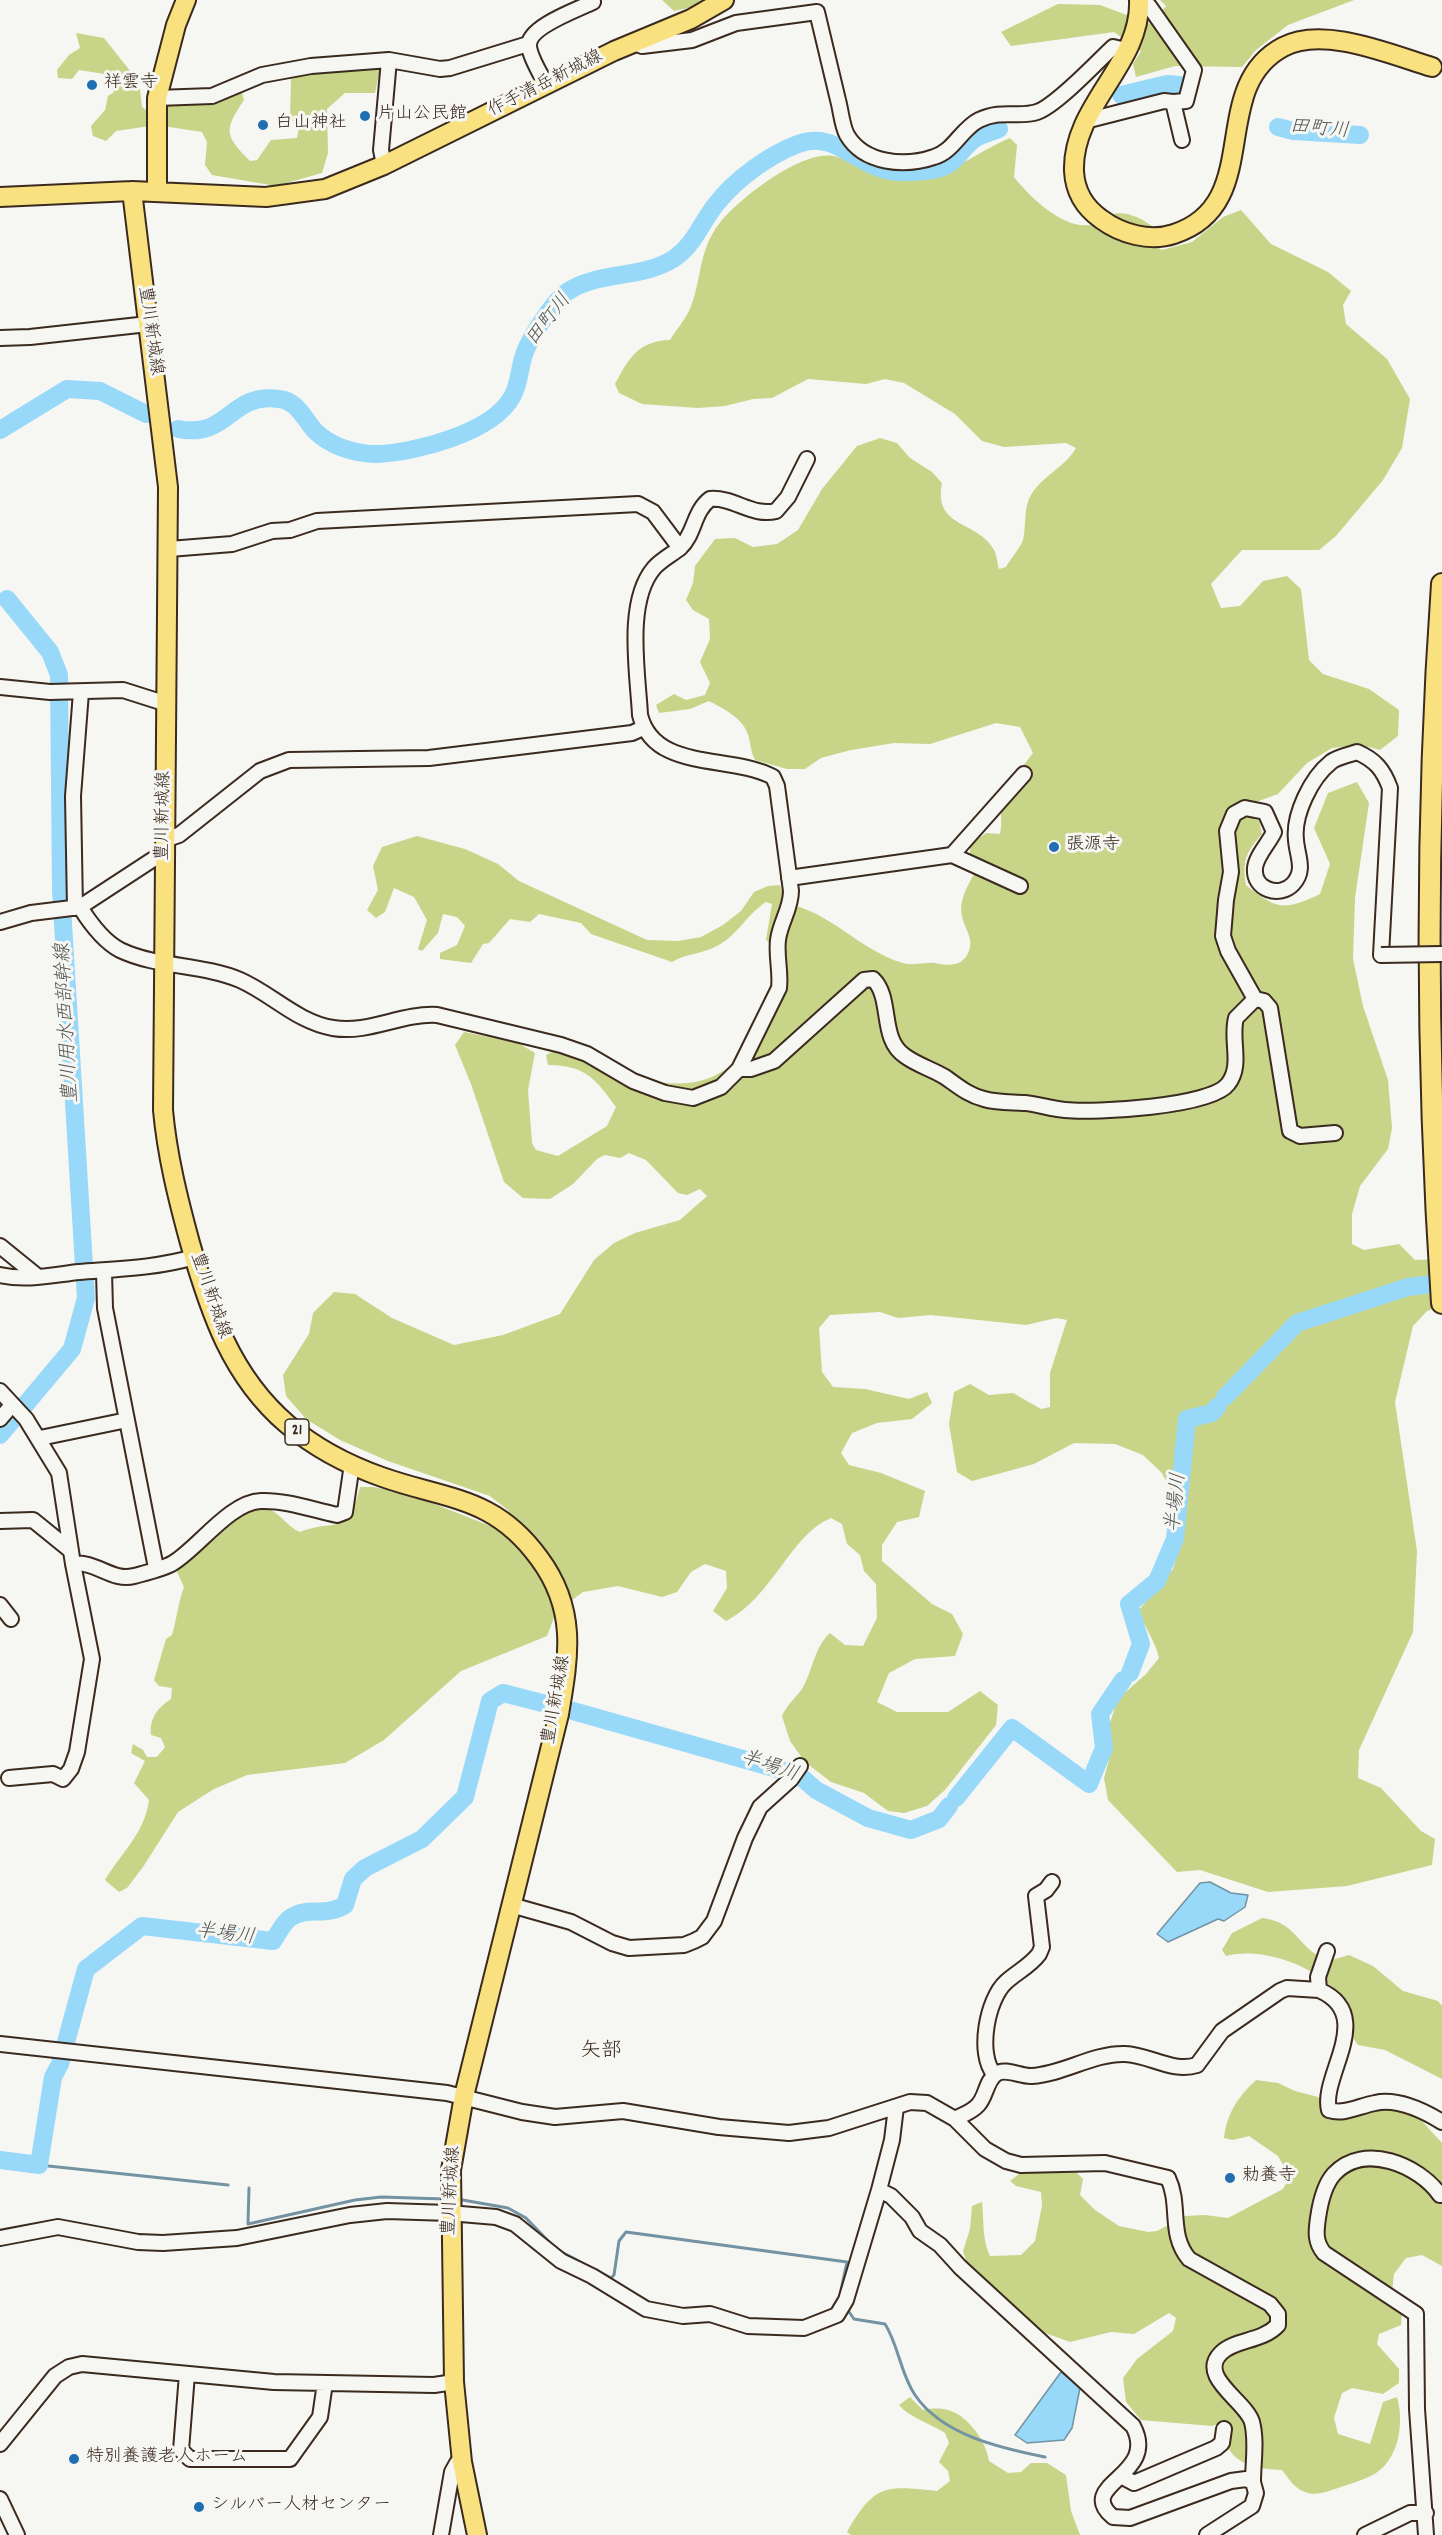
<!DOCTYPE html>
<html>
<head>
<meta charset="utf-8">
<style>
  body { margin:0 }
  canvas { display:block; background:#f6f6f2 }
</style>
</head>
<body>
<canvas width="1442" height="2535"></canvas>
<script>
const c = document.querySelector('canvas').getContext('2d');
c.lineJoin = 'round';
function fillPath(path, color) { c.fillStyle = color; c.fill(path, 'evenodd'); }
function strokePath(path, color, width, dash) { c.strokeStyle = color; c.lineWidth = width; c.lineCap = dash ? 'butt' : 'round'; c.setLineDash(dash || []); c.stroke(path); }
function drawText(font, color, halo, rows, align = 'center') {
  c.font = font + ' Dekko,"Klee One",sans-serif'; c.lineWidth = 6; c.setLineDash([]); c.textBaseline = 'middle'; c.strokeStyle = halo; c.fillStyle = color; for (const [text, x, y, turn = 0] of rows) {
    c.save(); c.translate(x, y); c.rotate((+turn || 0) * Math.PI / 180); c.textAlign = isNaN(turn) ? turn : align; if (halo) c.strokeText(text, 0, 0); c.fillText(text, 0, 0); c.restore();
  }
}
fillPath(new Path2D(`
  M662 0H704L697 6 674 11Z
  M1160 0H1354L1288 25 1256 50 1242 67 1175 66 1136 77 1133 64 1141 51 1114 32 1011 46 1001 32 1058 4 1100 5 1151 24 1166 6Z
  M76 33 104 38 131 72 140 90 142 107 150 113V126L116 131 106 141 93 136 91 126 105 110 108 96 113 93 115 85 104 74 79 70 72 79 58 78 57 70 69 55 80 48Z
  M368 65 380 69 375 93H345L327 109 328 153 322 173 276 186 212 175 205 165 207 142 202 132 163 126V102L242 93 244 100C224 130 224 135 250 161L257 160 271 140 297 138 299 126 290 119 291 79 310 70Z
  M1010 138 1017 145 1014 177C1029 196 1062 229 1090 225 1095 224 1101 219 1106 216 1123 209 1140 217 1153 227V245L1162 250 1192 242 1223 217 1241 210 1271 244 1328 272 1351 291 1343 305 1346 324 1387 359 1410 399 1402 448 1383 480 1336 536 1319 550H1242L1211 584 1221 608 1240 606 1263 581 1287 576 1301 589 1309 660 1323 674 1369 689 1399 710 1398 736 1380 750 1361 745 1332 748 1307 763 1278 794 1256 802 1252 818 1259 821 1262 834C1246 852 1242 861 1246 885 1277 910 1284 911 1320 894L1330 864 1314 828 1328 793 1357 782 1369 803 1355 898 1353 959 1363 1006 1388 1080 1392 1128 1388 1149 1360 1186 1352 1214V1244L1364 1250 1399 1244 1415 1260 1442 1259V1306L1427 1311 1413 1326 1395 1402 1417 1551 1413 1632 1359 1750 1358 1778 1381 1788 1421 1831 1435 1839 1432 1865 1347 1886 1268 1892 1200 1870 1177 1872 1108 1800 1104 1778 1112 1749 1109 1725 1118 1699 1146 1674 1159 1658C1155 1640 1144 1627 1139 1610L1173 1569 1183 1534 1184 1511 1161 1472 1143 1455 1115 1444 1074 1443 1034 1464 972 1481 957 1472 949 1424 954 1392 970 1384 989 1395 1013 1393 1041 1409 1050 1407V1373L1067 1320 1056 1318 1026 1325 931 1315 898 1318 880 1312 830 1315 819 1328 822 1372 833 1387 865 1389 909 1399 927 1392 932 1403 912 1419 877 1423 852 1433 841 1453 849 1465 881 1473 925 1491 919 1517 897 1522 882 1545V1561L932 1604 952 1614 963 1634 955 1656 915 1659 889 1673 877 1702 897 1712H948L980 1691 998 1705 996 1725 945 1790 927 1806 904 1813 888 1811 864 1793 831 1782 805 1762 790 1741 782 1716C788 1703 795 1699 802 1689 813 1671 814 1647 830 1633L845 1645 863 1646 877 1618 876 1584 864 1571 860 1555 847 1544 842 1524 831 1518C791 1534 772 1598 726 1621L713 1611 727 1588 726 1571 705 1564 691 1572 677 1592 662 1597 618 1586 583 1592 556 1612 547 1636 461 1671 384 1740 345 1763 247 1775 214 1789 178 1812 143 1867 127 1888 119 1892 105 1880C121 1853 145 1833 149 1800L134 1783 145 1761 131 1753 133 1744 143 1750 147 1757H157L165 1747 161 1738 151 1735C149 1719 158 1707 171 1699L172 1688 159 1686 154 1680 166 1639 172 1635C177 1618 178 1603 184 1587L177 1572C190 1552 240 1502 266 1508 280 1512 287 1527 300 1532 339 1517 347 1539 360 1487H373L409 1494 498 1529 509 1511 490 1496 388 1461 340 1440 306 1419 286 1396 283 1375 309 1334 313 1313 334 1292 355 1294 392 1318 454 1345 503 1335 560 1314 594 1260 614 1243 635 1233 680 1220 707 1196 700 1189 687 1195 678 1193 646 1160 629 1153 620 1158 605 1155 597 1159 573 1184 550 1199 523 1198 504 1182 471 1084 455 1045 464 1032 518 1043 535 1053 528 1090 532 1143 536 1150 558 1156 607 1126 616 1107C596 1079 585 1065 548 1065L546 1055 558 1049C621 1072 699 1115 749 1046 756 1038 767 1027 771 1017 778 998 778 974 781 953L766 940 772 904 766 902C747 914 738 935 717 946 703 954 687 953 672 962L591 934 581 923 539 914 530 922 510 919 489 943 483 944 471 963 440 959V953L457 945 465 926 457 917 443 914 438 933 422 951 418 949 427 920 414 897 394 888 385 912 376 918 367 910 378 890 373 866 382 847 417 836 465 849 498 864 519 881 647 940 678 941 701 937 723 925 741 911 754 892 768 886 780 885 786 904C829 910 860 951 903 963 913 966 925 962 935 963 948 966 963 967 969 951 974 938 964 928 962 916 958 898 971 881 979 865L970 856V845L986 833 1000 834C1002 825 1001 819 1001 811 1003 790 1021 769 1033 753L1020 727 996 723 930 744 894 743 851 750 821 758 805 769H787L755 760C750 751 751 741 747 732 742 718 721 707 709 701L690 709 659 713 656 705 674 694 686 700 705 695 710 683 700 662 710 639 709 619 693 610 686 600 693 583 695 566 715 539 735 538 753 547 777 544 798 530 822 489 857 446 880 438 897 443 910 458 932 472 942 483C933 529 978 520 994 550 997 555 997 563 999 569L1006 567C1010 559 1021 547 1023 540 1026 527 1024 511 1029 499 1040 476 1064 469 1076 448L1066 443 1004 447 982 441 955 414 904 383 885 379 866 384 808 379 772 398 753 399 725 406 698 408 642 404 619 393 615 384C629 358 638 341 670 340 676 330 685 320 690 309 702 280 698 251 719 224 737 200 801 150 833 156 860 161 881 181 910 180 948 178 976 152 1010 138Z
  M1262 1918C1289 1922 1292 1933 1310 1950 1315 1955 1325 1958 1332 1960L1349 1955 1373 1966 1403 1991 1438 2001 1442 2006V2079L1385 2050 1358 2045C1347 2031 1356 2023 1350 2010 1331 1971 1267 1945 1226 1956L1222 1950 1232 1933Z
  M1256 2080 1278 2083 1295 2091 1318 2097 1333 2108 1393 2106 1421 2120 1442 2143V2266L1422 2255 1406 2258 1394 2274 1391 2302 1402 2313 1401 2325 1379 2334 1377 2344 1399 2369V2383L1383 2394 1352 2388 1342 2393 1334 2418 1338 2434 1370 2444 1383 2402 1397 2397C1404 2421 1400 2457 1376 2473 1366 2479 1353 2483 1341 2487 1331 2490 1316 2497 1305 2492 1294 2488 1289 2479 1282 2470 1263 2469 1236 2467 1227 2445 1225 2439 1227 2429 1225 2422L1212 2426 1141 2420 1126 2402 1123 2378 1137 2359 1173 2331 1176 2318 1169 2313 1134 2334 1111 2332 1070 2342 1045 2333 1012 2308 968 2267 963 2251 970 2229 972 2206 982 2202C984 2220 982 2241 990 2256L1021 2255 1035 2241 1042 2206 1041 2192 1016 2186 1010 2181 1024 2170 1075 2171 1083 2179 1080 2195 1095 2210 1119 2226 1148 2232 1157 2231 1185 2216 1205 2215 1228 2218 1283 2189 1290 2177 1278 2156 1249 2136 1233 2140 1224 2138C1227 2113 1238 2097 1256 2080Z
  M910 2397 923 2410C929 2409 936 2408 943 2409 965 2411 986 2440 989 2461L1008 2473 1021 2472 1031 2463H1047L1066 2475 1071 2511 1080 2535H851L847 2532C875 2483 886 2486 937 2491L950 2481 948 2471 939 2462 949 2443 945 2433C931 2424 909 2417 899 2405Z`), '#c8d488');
const water = new Path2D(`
  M1210 1882 1231 1893 1248 1895 1245 1907 1224 1921 1218 1919 1168 1942 1157 1934 1200 1883Z
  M1061 2372 1080 2388 1072 2428 1064 2440 1027 2443 1015 2435Z`);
fillPath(water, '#98d9fa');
strokePath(water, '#7393a2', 1.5);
strokePath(new Path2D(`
  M39 2165 228 2185
  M249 2188 248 2224 355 2200 381 2197 445 2199
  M457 2199 508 2208 526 2218 556 2249 611 2278 614 2275 619 2241 626 2232 847 2262 839 2299 841 2301
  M847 2309 854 2319 885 2324C899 2346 900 2373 915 2395 942 2435 1000 2448 1045 2457`), '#7393a2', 3);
strokePath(new Path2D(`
  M1121 95 1167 84 1180 85
  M1278 127 1293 131 1360 135
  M178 429C230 439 229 392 279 399 298 401 304 419 315 431 330 446 355 454 376 454 414 453 492 433 512 397 519 385 519 372 523 358 527 342 553 301 567 292 598 271 642 279 673 259 695 245 701 222 717 203 736 179 769 155 798 144 832 131 852 160 882 169 897 174 916 172 932 170 958 166 958 150 976 138 983 134 992 132 999 129
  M0 430 67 389 100 391 146 414
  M1225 1397 1297 1323 1408 1287 1442 1283
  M0 1435 72 1349 86 1298 61 891 59 675 50 652 7 599
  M1130 1673 1141 1644 1129 1604 1157 1581 1175 1539 1187 1419 1212 1413 1218 1406
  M573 1711 799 1775 816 1790 868 1818 911 1830 939 1819 949 1806
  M956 1798 1012 1728 1089 1784 1104 1748 1100 1714 1123 1680
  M0 2160 39 2165 53 2077 60 2064 86 1969 142 1926 273 1941C278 1934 283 1923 290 1918 309 1905 324 1918 345 1905L353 1879 365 1868 422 1839 465 1797 490 1701 503 1693 550 1705`), '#98d9fa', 18);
const minor = new Path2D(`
  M1139 5 1149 6 1194 70 1186 101 1173 102 1182 140
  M635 43 642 46 692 40 736 23 817 12C824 41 831 71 838 100 841 111 842 126 847 135 864 164 905 167 934 157 954 151 961 129 979 120 1002 109 1019 118 1037 112 1056 106 1097 62 1113 47L1126 50
  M546 85C541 74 530 58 529 46 527 27 579 9 593 2
  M157 98 212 96 262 75 311 66 389 60 440 69 450 68 528 44
  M1087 116 1093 119 1164 101 1173 102
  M384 165 381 150 389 60
  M0 338 30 337 148 324
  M680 548C695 534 693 512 710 499 734 497 752 517 776 511L788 497 807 459
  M0 687 50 692 123 690 167 704
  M164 840 179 835 260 771 289 760 429 758 632 733 643 728
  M952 855 1020 886
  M789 878 952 855 1024 774
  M80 907C90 923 103 941 120 950 158 968 202 964 240 980 272 994 297 1022 333 1028 369 1034 401 1013 437 1015L561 1045 587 1054 633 1081 665 1093 693 1098 721 1087 739 1069 779 988C781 972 776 956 778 940 780 923 791 909 791 891L777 786 773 777C730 754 654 772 640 715 638 674 625 602 654 568 661 560 671 555 680 548L653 512 638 504 317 521 290 530 272 531 232 544 169 549
  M75 908 73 796 81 692
  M0 922 31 913 80 907 155 858 164 856
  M1255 999 1228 951 1223 936 1226 900 1231 872 1227 831 1234 814 1245 808 1265 812 1274 832C1269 843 1256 856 1255 868 1253 890 1280 898 1293 884 1306 870 1297 856 1296 840 1293 815 1311 778 1331 762 1337 757 1349 755 1357 752 1375 760 1383 769 1390 788L1381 955
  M1255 999 1264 1001 1270 1008 1290 1131 1300 1136 1335 1133
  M739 1069H751L774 1061 864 980 873 979C893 998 879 1039 905 1056 917 1065 932 1069 945 1077 958 1086 968 1095 984 1099 998 1103 1011 1102 1025 1103 1038 1104 1051 1109 1065 1110 1094 1113 1211 1107 1228 1084 1243 1065 1230 1040 1236 1018L1255 999
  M0 1246 37 1276
  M104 1272 105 1308 156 1568
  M0 1275C26 1281 52 1275 79 1272 117 1269 157 1268 194 1257
  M0 1391 26 1419 59 1473 73 1564C95 1560 112 1582 134 1576 145 1573 163 1569 173 1563 199 1547 230 1502 261 1501 286 1500 313 1510 337 1515L345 1512 352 1464
  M0 1419 12 1405
  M40 1438 127 1420
  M0 1521 33 1520 70 1550
  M0 1605 11 1619
  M9 1778 53 1774 63 1779 71 1769 77 1752 92 1659 73 1564
  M511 1905 571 1922 612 1943 629 1948 684 1945 694 1941 702 1937 714 1921 745 1838 760 1807 791 1779 800 1766
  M1319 1990C1377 2015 1320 2076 1329 2110 1344 2115 1359 2106 1375 2103 1397 2098 1424 2111 1442 2122
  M0 2044 447 2093 522 2112 555 2117 623 2111 719 2127 789 2133 829 2128 910 2102 927 2103 955 2119C962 2115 972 2112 978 2105 986 2097 986 2081 996 2074 1005 2067 1021 2077 1032 2076 1064 2074 1093 2053 1125 2054 1150 2055 1173 2073 1197 2065L1222 2031 1280 1991 1287 1988 1319 1990 1318 1977 1327 1951
  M994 2074C977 2054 987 1999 1006 1982 1017 1972 1030 1966 1039 1954L1042 1947 1036 1896 1046 1890 1052 1882
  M955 2119 985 2149 1006 2161 1021 2165 1105 2163 1168 2178C1181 2205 1168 2234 1189 2259L1270 2304 1278 2314V2325C1262 2342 1235 2339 1221 2353 1197 2377 1246 2401 1252 2422 1257 2441 1253 2462 1253 2482
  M879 2190 891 2196 912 2217 920 2231 940 2245 960 2267 1133 2426C1160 2476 1074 2484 1113 2517L1130 2518 1231 2481 1246 2479 1253 2482 1256 2493 1252 2506 1207 2535
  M0 2238 58 2227 138 2242 163 2243 237 2238 350 2215 387 2211 449 2213 496 2217 515 2224 561 2261 592 2276 646 2309 683 2316 710 2314 748 2326 804 2328 837 2315 846 2300 879 2190 892 2140 896 2107
  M187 2374 181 2450 190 2459H290L320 2417 325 2383
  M0 2444 55 2376 69 2367 82 2364 274 2382 434 2385 454 2382
  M1121 2476 1134 2483 1216 2448 1222 2443 1224 2429
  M0 2499 17 2535
  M441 2535 452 2472 457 2463 462 2462
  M1365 2535 1410 2513H1426
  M1426 2535 1417 2409 1416 2314 1324 2253C1315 2242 1316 2232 1318 2218 1320 2204 1324 2185 1334 2174 1364 2142 1419 2165 1440 2195`);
const major = new Path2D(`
  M1139 0C1142 64 1072 105 1074 171 1075 192 1084 207 1101 219 1121 234 1150 242 1174 234 1266 204 1206 88 1283 47 1323 25 1392 55 1432 67
  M132 191 168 487 163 1110C167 1155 178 1199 190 1243 210 1312 231 1376 287 1424 314 1447 348 1465 382 1477 447 1500 494 1496 539 1558 577 1609 569 1655 559 1714L464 2096 451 2170 454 2382 462 2462 477 2535
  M157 192V98L176 25 186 0
  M0 197 132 191 266 197 325 189 384 165 614 51 691 19 724 0`);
const highway = new Path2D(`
  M1442 584C1425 822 1426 1064 1442 1303`);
strokePath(minor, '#3b2a1e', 18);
strokePath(major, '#3b2a1e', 22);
strokePath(highway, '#3b2a1e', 24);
strokePath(minor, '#f6f6f2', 14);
strokePath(major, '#fae180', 18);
strokePath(highway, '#fae180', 20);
const minorBridge = new Path2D(`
  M1381 955 1442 954`);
strokePath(minorBridge, '#3b2a1e', 18, []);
strokePath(minorBridge, '#f6f6f2', 14);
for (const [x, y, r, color] of [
  [92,85,6,"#1f6fb2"],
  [365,116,6,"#1f6fb2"],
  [263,125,6,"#1f6fb2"],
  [1054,847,6,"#1f6fb2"],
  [1230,2178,6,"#1f6fb2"],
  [74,2459,6,"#1f6fb2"],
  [199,2507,6,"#1f6fb2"]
]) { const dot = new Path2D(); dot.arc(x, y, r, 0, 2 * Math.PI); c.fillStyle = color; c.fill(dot); strokePath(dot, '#f6f6f2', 2); }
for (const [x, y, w] of [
  [297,1432,24]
]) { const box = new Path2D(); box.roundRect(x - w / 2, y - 13, w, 26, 4.5); c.fillStyle = '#f6f6f2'; c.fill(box); strokePath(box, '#3b2a1e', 1.5); }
drawText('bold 16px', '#3b2a1e', null, [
  ["21",297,1432]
]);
drawText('18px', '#3b2a1e', '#f6f6f2', [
  ["祥雲寺",104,85],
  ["片山公民館",377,116],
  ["白山神社",275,125],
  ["張源寺",1066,847],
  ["勅養寺",1242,2178],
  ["特別養護老人ホーム",86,2459],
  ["シルバー人材センター",211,2507]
], 'left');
drawText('18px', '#3b2a1e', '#f6f6f2', [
  ["作手清岳新城線",546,85,-27],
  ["豊川新城線",149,331,82],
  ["豊川新城線",165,816,-89],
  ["豊川新城線",209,1296,71],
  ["豊川新城線",558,1700,-80],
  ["豊川新城線",453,2191,-87]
]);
drawText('italic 20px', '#525655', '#f6f6f2', [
  ["田町川",1319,131,5],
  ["田町川",550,321,-52],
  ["豊川用水西部幹線",69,1023,-93],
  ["半場川",1178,1503,-84],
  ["半場川",769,1768,19],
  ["半場川",225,1936,7]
]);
drawText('21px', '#3b2a1e', '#f6f6f2', [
  ["矢部",601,2053]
]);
</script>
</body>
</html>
